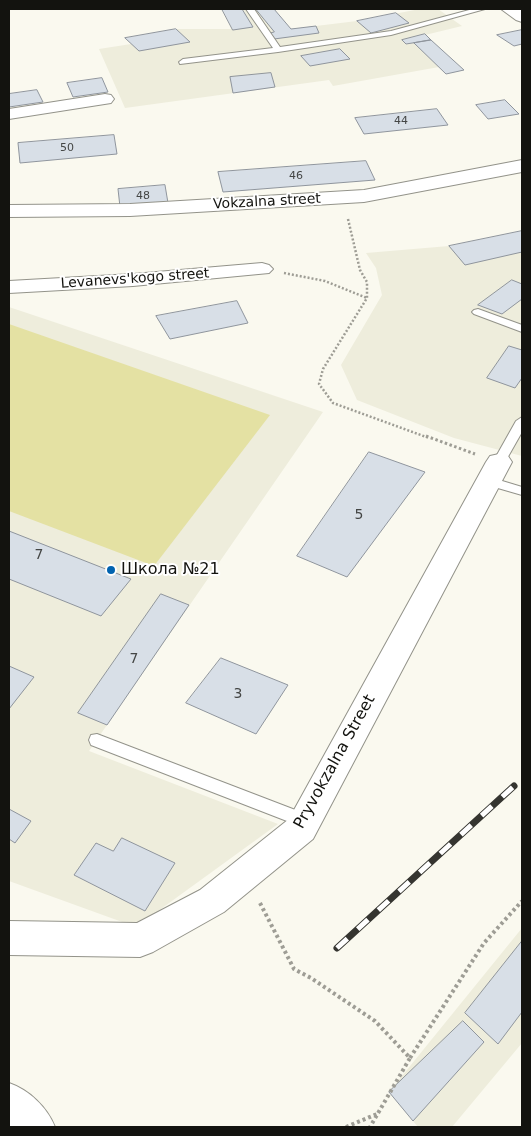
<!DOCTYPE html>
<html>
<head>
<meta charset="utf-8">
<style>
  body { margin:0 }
  #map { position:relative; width:531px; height:1136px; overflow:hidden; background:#faf9ef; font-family:"DejaVu Sans",sans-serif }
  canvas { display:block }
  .frame { position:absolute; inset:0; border:10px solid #13130f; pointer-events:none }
</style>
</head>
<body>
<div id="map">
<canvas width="531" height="1136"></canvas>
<div class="frame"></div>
</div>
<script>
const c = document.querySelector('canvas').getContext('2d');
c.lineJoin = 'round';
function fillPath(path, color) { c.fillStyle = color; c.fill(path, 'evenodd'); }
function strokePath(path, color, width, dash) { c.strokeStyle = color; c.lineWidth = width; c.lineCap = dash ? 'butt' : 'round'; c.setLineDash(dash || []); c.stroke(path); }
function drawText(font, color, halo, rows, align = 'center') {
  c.font = font + ' "DejaVu Sans",sans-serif'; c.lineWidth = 4; c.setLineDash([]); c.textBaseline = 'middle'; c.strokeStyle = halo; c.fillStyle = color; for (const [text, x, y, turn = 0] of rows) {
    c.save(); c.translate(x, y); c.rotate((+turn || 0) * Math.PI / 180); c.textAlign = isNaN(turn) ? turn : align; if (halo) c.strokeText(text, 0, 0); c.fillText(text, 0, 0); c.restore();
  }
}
fillPath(new Path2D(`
  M222 9H274L291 29 357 21 420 9H438L462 26 425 35 464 70 446 74 439 67 333 86 329 80 125 108 99 49 131 44 125 38 176 29H233Z
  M522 231V456L454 438 357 400 341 365 382 295 376 268 366 253 449 246Z
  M9 307 323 412 89 751 278 824 136 927 9 881Z
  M522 928V1043L452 1127H418L389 1092Z`), '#eeeddc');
fillPath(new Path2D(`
  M9 324 270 415 154 566 9 511Z`), '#e4e1a3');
const building = new Path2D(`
  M222 9H242L253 27 233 30Z
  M256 9H274L291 29 316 26 319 33 274 39 270 33 274 32Z
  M396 13 409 23 371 33 357 21Z
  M176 29 190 42 139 51 125 38Z
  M522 30V44L514 46 497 35Z
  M425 34 431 40 406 44 402 40Z
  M431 40 464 70 446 74 414 43Z
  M340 49 350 59 310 66 301 56Z
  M271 73 275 87 233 93 230 77Z
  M102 78 108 92 73 97 67 83Z
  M37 90 43 102 9 107V94Z
  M505 100 519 114 488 119 476 105Z
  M437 109 448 125 364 134 355 118Z
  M114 135 117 154 20 163 18 143Z
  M366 161 375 180 223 192 218 172Z
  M165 185 168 203 120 207 118 189Z
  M522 231V252L465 265 449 246Z
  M512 280 522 284V299L502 314 478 305Z
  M237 301 248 323 170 339 156 316Z
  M509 346 522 350V378L515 388 487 378Z
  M369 452 425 472 347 577 297 556Z
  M9 531 131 579 101 616 9 579Z
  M161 594 189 605 107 725 78 713Z
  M221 658 288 685 256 734 186 703Z
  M9 666 34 677 9 709Z
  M9 809 31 821 15 843 9 839Z
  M122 838 175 863 145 911 74 875 96 843 113 851Z
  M522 941V1012L498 1044 465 1013Z
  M463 1021 484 1042 413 1121 389 1092Z`);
fillPath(building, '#d8dfe7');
strokePath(building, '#8f959d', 1);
const service = new Path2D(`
  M246 9H254L280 47 391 31 473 9H485L391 35 278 52 180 64 179 62 183 59 273 48Z
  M478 309 522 325V332L474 314 472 312 474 310Z
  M522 417V432L505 462 503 465H495L493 462 516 421Z
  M489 477 522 487V495L484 484 483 481 484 478Z
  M97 734 311 816 313 821 311 826 305 828 91 745 89 740 91 735Z`);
const minor = new Path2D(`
  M501 9 522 10V22L516 20Z
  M105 94 111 95 114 99 111 103 9 119V109Z
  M522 160V172L364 202 130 216 9 217V205L130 204 364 190Z
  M262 263 269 265 273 269 269 273 133 286 9 293V281L133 274Z
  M499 454 508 456 512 462 313 839 224 912 153 952 140 957 9 955V921L137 923 200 890 289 819 486 462 490 456Z`);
const tertiary = new Path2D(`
  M9 1083C29 1090 47 1107 55 1127H9Z`);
strokePath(service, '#93938a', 2);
strokePath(minor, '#93938a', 2);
strokePath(tertiary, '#93938a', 2);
strokePath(new Path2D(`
  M348 219 360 270 367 282V298L323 369 319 384 333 403 429 438
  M284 273 325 281 367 298`), '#9e9d95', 2.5, [2, 2]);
strokePath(new Path2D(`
  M426 436 475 454`), '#9e9d95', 3, [2.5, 2.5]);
strokePath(new Path2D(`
  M260 903 294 969 311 978 375 1021 410 1058 370 1127
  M410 1058 484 943 522 901
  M346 1127 377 1114`), '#9e9d95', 4, [3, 3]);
fillPath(service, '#fff');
fillPath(minor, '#fff');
fillPath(tertiary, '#fff');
const rail = new Path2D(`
  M337 948 514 786`);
strokePath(rail, '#353530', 7);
strokePath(rail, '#fff', 5, [14]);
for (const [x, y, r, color] of [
  [111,570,5,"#0163b0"]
]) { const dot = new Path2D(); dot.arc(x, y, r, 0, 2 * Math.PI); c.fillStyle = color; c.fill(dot); strokePath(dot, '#fff', 2); }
drawText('11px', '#444645', null, [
  ["44",401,121],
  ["50",67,148],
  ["46",296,176],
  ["48",143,196]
]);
drawText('14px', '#13130f', '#fff', [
  ["Vokzalna street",267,202,-3],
  ["Levanevs'kogo street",135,279,-4]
]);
drawText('14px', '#444645', null, [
  ["5",359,515],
  ["7",39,555],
  ["7",134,659],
  ["3",238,694]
]);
drawText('16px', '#13130f', '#fff', [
  ["Школа №21",121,570]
], 'left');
drawText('16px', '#13130f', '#fff', [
  ["Pryvokzalna Street",335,762,-61]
]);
</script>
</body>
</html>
